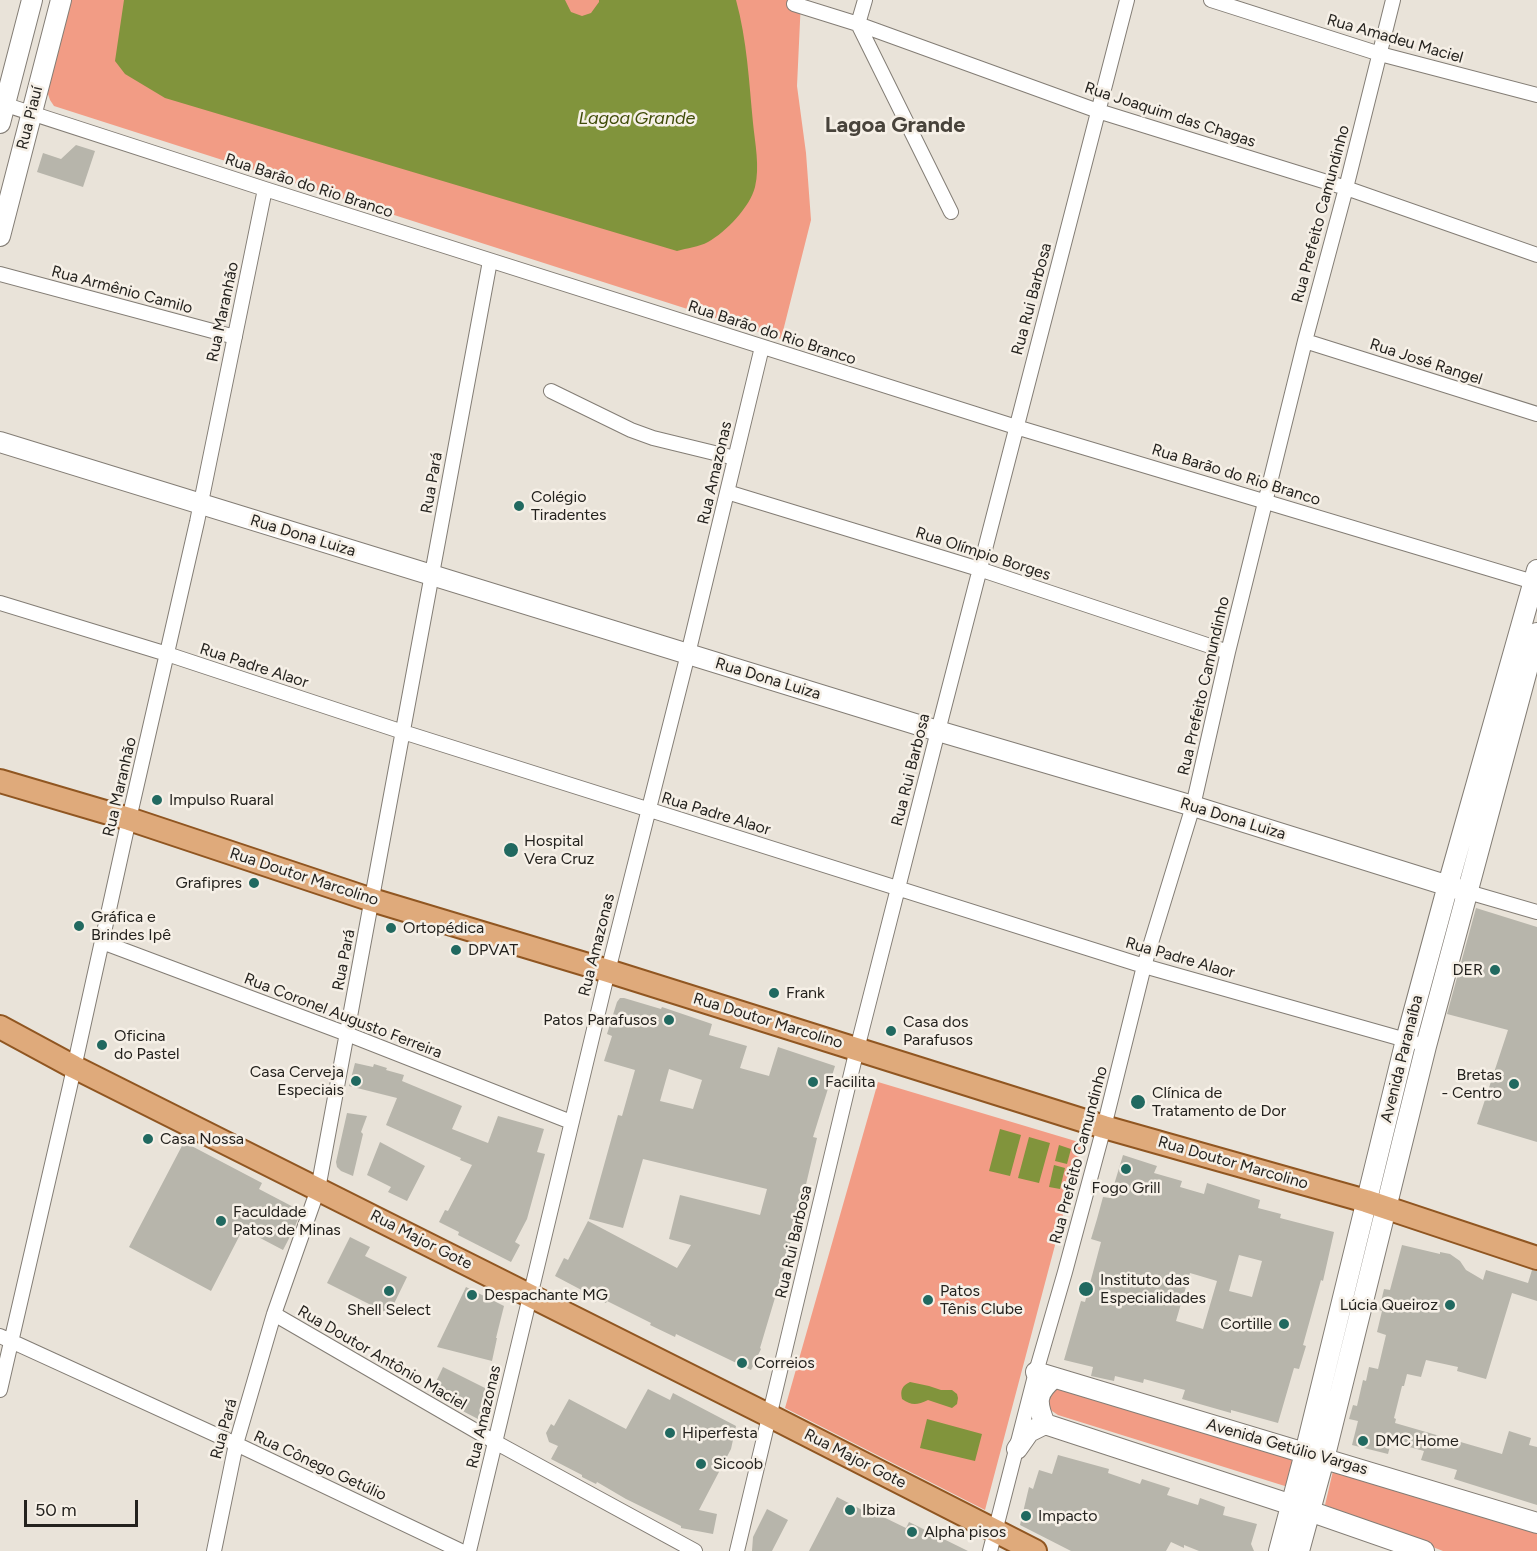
<!DOCTYPE html>
<html>
<head>
<meta charset="utf-8">
<style>
  body { margin:0 }
  #map { position:relative; width:1537px; height:1551px; overflow:hidden; background:#e9e3d9; font-family:Figtree,sans-serif }
  canvas { display:block }
  .scale { position:absolute; left:24px; top:1500px; width:114px; height:27px; box-sizing:border-box; border:3px solid #24221e; border-top:0; padding-left:8px; font-size:18px; line-height:21px; white-space:nowrap; color:#24221e; -webkit-text-stroke:4px #f6f0e7; paint-order:stroke }
</style>
</head>
<body>
<div id="map">
<canvas width="1537" height="1551"></canvas>
<div class="scale">50 m</div>
</div>
<script>
const c = document.querySelector('canvas').getContext('2d');
c.lineJoin = 'round';
function fillPath(path, color) { c.fillStyle = color; c.fill(path, 'evenodd'); }
function strokePath(path, color, width, dash) { c.strokeStyle = color; c.lineWidth = width; c.lineCap = dash ? 'butt' : 'round'; c.setLineDash(dash || []); c.stroke(path); }
function drawText(font, color, halo, rows, align = 'center') {
  c.font = font + ' Figtree,sans-serif'; c.lineWidth = 5; c.setLineDash([]); c.textBaseline = 'middle'; c.strokeStyle = halo; c.fillStyle = color; for (const [text, x, y, turn = 0] of rows) {
    c.save(); c.translate(x, y); c.rotate((+turn || 0) * Math.PI / 180); c.textAlign = isNaN(turn) ? turn : align; if (halo) c.strokeText(text, 0, 0); c.fillText(text, 0, 0); c.restore();
  }
}
fillPath(new Path2D(`
  M70 0H801L797 86 806 153 811 220 781 339 54 106 50 100 47 91Z
  M878 1082 1082 1143 985 1510 785 1408Z
  M1064 1386 1295 1456 1288 1487 1058 1415 1046 1407 1049 1387Z
  M1333 1471 1537 1527V1551H1443L1325 1505Z`), '#f29c85');
fillPath(new Path2D(`
  M124 0H565L571 12 582 16 591 13 599 2V0H736C747 40 749 81 753 123 755 143 760 167 755 187 750 207 726 232 708 242 699 247 687 248 677 251L165 98 125 74 115 61Z
  M1000 1129 1021 1135 1010 1176 989 1171Z
  M1029 1137 1050 1143 1039 1183 1018 1178Z
  M1059 1145 1071 1149 1067 1164 1055 1161Z
  M1054 1165 1065 1168 1060 1189 1049 1187Z
  M910 1382 929 1386 941 1390H952L957 1394 958 1398 957 1404 952 1408 928 1400C917 1405 912 1406 902 1399 900 1390 902 1386 910 1382Z
  M927 1419 982 1434 975 1461 920 1448Z`), '#81943c');
fillPath(new Path2D(`
  M76 145 95 151 83 187 37 172 43 153 61 159Z
  M1476 908 1537 927V1142L1477 1124 1508 1030 1447 1014Z
  M620 998H624L661 1009 662 1007 712 1024 709 1035 747 1046 740 1068 769 1076 778 1047 835 1066 813 1137 817 1138 803 1197H802L783 1271 760 1348 761 1349 751 1370 676 1334 675 1337 650 1325 651 1323 607 1301 606 1303 555 1276 564 1258 568 1260 588 1221 677 1268 691 1245 669 1239 680 1195 760 1215 767 1189 643 1159 623 1228 589 1219 618 1115 622 1116 635 1070 604 1061 612 1036 607 1034 617 1002ZM669 1069 702 1080 693 1109 660 1101Z
  M355 1063 373 1067 374 1064 387 1068 386 1070 404 1075 402 1081 462 1106 452 1129 488 1143 498 1116 544 1129 537 1152 545 1154 527 1219 515 1242 520 1245 511 1262 458 1235 459 1232 439 1222 445 1210 448 1211 472 1165 460 1160 461 1158 386 1125 397 1098 349 1086Z
  M347 1113 367 1116 361 1132 363 1134 353 1176 341 1171 337 1167 336 1162Z
  M184 1142 262 1183 259 1189 301 1211 294 1229 283 1250 243 1229 211 1291 129 1247Z
  M380 1142 425 1166 407 1201 388 1192 391 1187 367 1175Z
  M1123 1155 1157 1166 1154 1173 1182 1181 1180 1187 1204 1194 1207 1183 1260 1200 1258 1208 1281 1214 1280 1218 1334 1232 1323 1281 1321 1280 1303 1345 1306 1346 1299 1369 1294 1368 1278 1423 1231 1410V1413L1182 1399 1185 1390 1144 1379 1143 1383 1115 1376 1114 1381 1091 1376 1093 1367 1064 1360 1081 1301 1085 1302 1101 1242 1091 1239 1097 1219 1103 1197 1110 1198ZM1239 1255 1262 1261 1252 1297 1229 1291ZM1190 1273 1217 1281 1203 1329 1176 1321Z
  M350 1237 370 1247 365 1256 407 1277 389 1314 327 1283Z
  M1402 1245 1440 1254V1252L1450 1254 1460 1261 1466 1270 1483 1280 1486 1270 1528 1283 1532 1270 1537 1271V1301L1512 1293 1486 1379 1457 1371 1458 1367 1426 1360 1421 1377 1407 1374 1404 1386H1402L1394 1418 1396 1419 1395 1423 1502 1454 1509 1431 1531 1438 1529 1445 1537 1447V1505L1454 1479 1457 1470 1421 1460 1424 1451 1391 1442 1388 1454 1352 1445 1358 1421 1349 1419 1353 1405 1357 1406 1363 1380 1366 1381 1369 1367 1378 1369 1386 1335 1377 1332 1382 1311 1379 1310 1384 1289 1390 1290Z
  M466 1287 504 1306 496 1338H497L492 1361 437 1347Z
  M443 1367 487 1389 478 1419 430 1394Z
  M648 1389 670 1400 673 1393 736 1426 731 1449 699 1510 717 1514 713 1534 681 1528V1526L626 1499 597 1482 596 1484 582 1477V1475L551 1459 558 1446 549 1442 546 1433 551 1424 554 1426 569 1399 626 1429Z
  M1058 1455 1109 1469 1108 1473 1140 1484 1142 1479 1170 1488 1167 1495 1198 1505 1200 1498 1225 1507 1223 1515 1257 1524 1251 1544 1254 1551H1199L1184 1545V1548L1171 1542 1166 1551H1071L1020 1525 1029 1487 1033 1489 1039 1470 1052 1474Z
  M837 1497 872 1515 873 1512 906 1528 909 1522 968 1551H809Z
  M767 1509 788 1520 772 1551H752L753 1537Z`), '#b7b5ab');
const street = new Path2D(`
  M865 0 858 24 951 212
  M1211 0 1380 54 1537 95
  M794 4 858 24 1098 111 1346 188 1537 255
  M0 103 265 189 1016 427 1537 583
  M0 274 235 337
  M1305 341 1537 414
  M551 391 631 430 653 438 735 458
  M727 492 979 569 1228 652
  M0 603 167 654 403 732 1144 966 1413 1042
  M1468 892 1537 912
  M102 942 347 1034 571 1122
  M274 1314 495 1442 695 1551
  M0 1336 236 1444 461 1551
  M0 1390 70 1086 129 819 197 522 265 189
  M214 1551 236 1444 274 1314 318 1189 490 261
  M469 1551 608 971 688 654 762 347
  M737 1551 857 1049 938 731 1127 0
  M990 1551 1036 1372 1065 1272 1104 1127 1144 966 1193 806 1228 652 1305 341 1346 188 1393 0`);
const secondary = new Path2D(`
  M0 123 32 0
  M0 236 61 0
  M0 442 938 731 1193 806 1468 892
  M1036 1372 1537 1523
  M1045 1424C1036 1403 1035 1393 1054 1378
  M1017 1449 1029 1432 1045 1424 1292 1505 1424 1551
  M1279 1551 1305 1453 1406 1040 1448 885 1537 570
  M1299 1551 1324 1459 1426 1046 1537 633`);
const primary = new Path2D(`
  M0 781 129 819 372 900 608 971 1104 1127 1366 1201 1537 1258
  M0 1027 74 1067 770 1416 1035 1551`);
strokePath(street, '#837d75', 16);
strokePath(secondary, '#837d75', 22);
strokePath(primary, '#905621', 26);
strokePath(street, '#fff', 14);
strokePath(secondary, '#fff', 20);
strokePath(primary, '#dfaa7b', 22);
for (const [x, y, r, color] of [
  [519,506,6,"#216960"],
  [157,800,6,"#216960"],
  [511,850,8,"#216960"],
  [254,883,6,"#216960"],
  [79,926,6,"#216960"],
  [391,928,6,"#216960"],
  [456,950,6,"#216960"],
  [1495,970,6,"#216960"],
  [774,993,6,"#216960"],
  [669,1020,6,"#216960"],
  [891,1031,6,"#216960"],
  [102,1045,6,"#216960"],
  [356,1081,6,"#216960"],
  [813,1082,6,"#216960"],
  [1514,1084,6,"#216960"],
  [1138,1102,8,"#216960"],
  [148,1139,6,"#216960"],
  [1126,1169,6,"#216960"],
  [221,1221,6,"#216960"],
  [1086,1289,8,"#216960"],
  [389,1291,6,"#216960"],
  [472,1295,6,"#216960"],
  [928,1300,6,"#216960"],
  [1450,1305,6,"#216960"],
  [1284,1324,6,"#216960"],
  [742,1363,6,"#216960"],
  [670,1433,6,"#216960"],
  [1363,1441,6,"#216960"],
  [701,1464,6,"#216960"],
  [850,1510,6,"#216960"],
  [1026,1516,6,"#216960"],
  [912,1532,6,"#216960"]
]) { const dot = new Path2D(); dot.arc(x, y, r, 0, 2 * Math.PI); c.fillStyle = color; c.fill(dot); strokePath(dot, '#f6f0e7', 2); }
drawText('16px', '#24221e', '#f6f0e7', [
  ["Rua Amadeu Maciel",1395,39,16],
  ["Rua Joaquim das Chagas",1170,115,18],
  ["Rua Piauí",30,118,-76],
  ["Rua Barão do Rio Branco",309,186,18],
  ["Rua Prefeito Camundinho",1321,214,-75],
  ["Rua Armênio Camilo",122,290,15],
  ["Rua Rui Barbosa",1032,299,-75],
  ["Rua Maranhão",223,312,-78],
  ["Rua Barão do Rio Branco",772,333,18],
  ["Rua José Rangel",1426,362,18],
  ["Rua Amazonas",715,473,-77],
  ["Rua Barão do Rio Branco",1236,475,17],
  ["Rua Pará",432,483,-80],
  ["Rua Dona Luiza",303,536,17],
  ["Rua Olímpio Borges",983,554,18],
  ["Rua Padre Alaor",254,666,18],
  ["Rua Dona Luiza",768,679,17],
  ["Rua Prefeito Camundinho",1204,686,-77],
  ["Rua Rui Barbosa",911,770,-76],
  ["Rua Maranhão",120,787,-77],
  ["Rua Padre Alaor",716,814,17],
  ["Rua Dona Luiza",1233,819,17],
  ["Rua Doutor Marcolino",304,877,18],
  ["Rua Amazonas",597,945,-76],
  ["Rua Padre Alaor",1180,958,16],
  ["Rua Pará",344,960,-79],
  ["Rua Coronel Augusto Ferreira",343,1016,21],
  ["Rua Doutor Marcolino",768,1021,17],
  ["Avenida Paranaíba",1402,1059,-76],
  ["Rua Prefeito Camundinho",1079,1155,-75],
  ["Rua Doutor Marcolino",1233,1163,16],
  ["Rua Major Gote",421,1240,27],
  ["Rua Rui Barbosa",794,1242,-77],
  ["Rua Doutor Antônio Maciel",382,1358,30],
  ["Rua Amazonas",484,1417,-77],
  ["Rua Pará",224,1429,-75],
  ["Avenida Getúlio Vargas",1287,1447,16],
  ["Rua Major Gote",855,1459,27],
  ["Rua Cônego Getúlio",320,1466,25]
]);
drawText('16px', '#24221e', '#f6f0e7', [
  ["Colégio",531,497],
  ["Tiradentes",531,515],
  ["Impulso Ruaral",169,800],
  ["Hospital",524,841],
  ["Vera Cruz",524,859],
  ["Grafipres",242,883,"right"],
  ["Gráfica e",91,917],
  ["Brindes Ipê",91,935],
  ["Ortopédica",403,928],
  ["DPVAT",468,950],
  ["DER",1483,970,"right"],
  ["Frank",786,993],
  ["Patos Parafusos",657,1020,"right"],
  ["Casa dos",903,1022],
  ["Parafusos",903,1040],
  ["Oficina",114,1036],
  ["do Pastel",114,1054],
  ["Casa Cerveja",344,1072,"right"],
  ["Especiais",344,1090,"right"],
  ["Bretas",1502,1075,"right"],
  ["- Centro",1502,1093,"right"],
  ["Facilita",825,1082],
  ["Clínica de",1152,1093],
  ["Tratamento de Dor",1152,1111],
  ["Casa Nossa",160,1139],
  ["Fogo Grill",1126,1188,"center"],
  ["Faculdade",233,1212],
  ["Patos de Minas",233,1230],
  ["Instituto das",1100,1280],
  ["Especialidades",1100,1298],
  ["Patos",940,1291],
  ["Tênis Clube",940,1309],
  ["Despachante MG",484,1295],
  ["Lúcia Queiroz",1438,1305,"right"],
  ["Shell Select",389,1310,"center"],
  ["Cortille",1272,1324,"right"],
  ["Correios",754,1363],
  ["Hiperfesta",682,1433],
  ["DMC Home",1375,1441],
  ["Sicoob",713,1464],
  ["Ibiza",862,1510],
  ["Impacto",1038,1516],
  ["Alpha pisos",924,1532]
], 'left');
drawText('italic 18px', '#3f4c08', '#f6f0e7', [
  ["Lagoa Grande",637,119]
]);
drawText('bold 22px', '#48433b', '#f6f0e7', [
  ["Lagoa Grande",895,126]
]);
</script>
</body>
</html>
